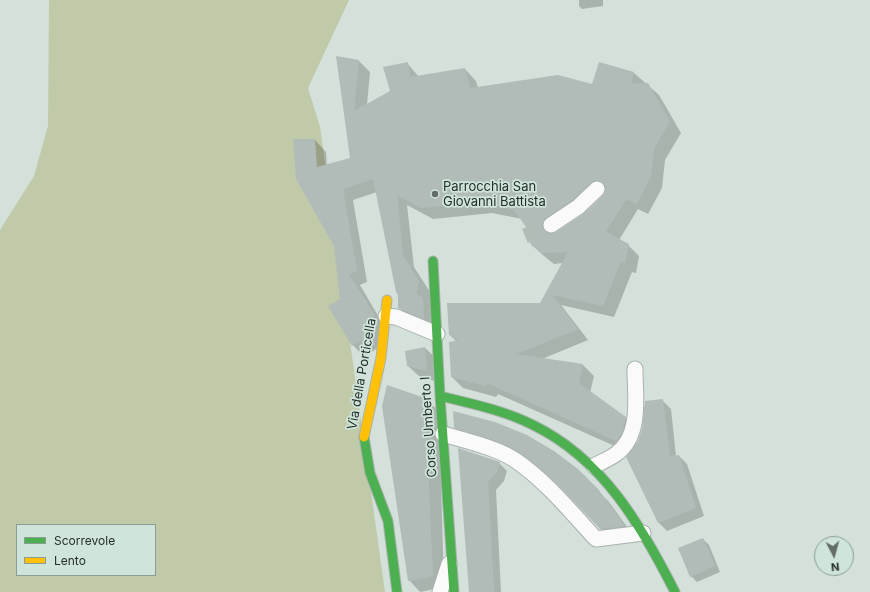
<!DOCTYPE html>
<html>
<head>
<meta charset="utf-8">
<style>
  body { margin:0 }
  #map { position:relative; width:870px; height:592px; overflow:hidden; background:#d4e0da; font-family:Inter,sans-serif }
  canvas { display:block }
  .legend { position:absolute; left:16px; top:524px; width:140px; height:52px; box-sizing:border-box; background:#cfe5d9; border:1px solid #8b9c93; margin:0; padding:5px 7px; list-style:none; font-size:12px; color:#262e2a }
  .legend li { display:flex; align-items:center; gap:8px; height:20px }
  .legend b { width:20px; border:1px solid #8b9c93 }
  .north { position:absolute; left:814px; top:536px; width:40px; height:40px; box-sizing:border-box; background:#cfe5d9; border:1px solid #8b9c93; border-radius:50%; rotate:174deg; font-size:11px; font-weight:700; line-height:16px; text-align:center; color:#262e2a }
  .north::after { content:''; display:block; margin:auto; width:14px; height:18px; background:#636c68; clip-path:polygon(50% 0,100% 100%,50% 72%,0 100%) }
</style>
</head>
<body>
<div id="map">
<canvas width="870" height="592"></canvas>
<ul class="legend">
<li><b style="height:5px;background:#4caf50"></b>Scorrevole</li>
<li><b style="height:5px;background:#ffc107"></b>Lento</li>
</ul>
<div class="north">N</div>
</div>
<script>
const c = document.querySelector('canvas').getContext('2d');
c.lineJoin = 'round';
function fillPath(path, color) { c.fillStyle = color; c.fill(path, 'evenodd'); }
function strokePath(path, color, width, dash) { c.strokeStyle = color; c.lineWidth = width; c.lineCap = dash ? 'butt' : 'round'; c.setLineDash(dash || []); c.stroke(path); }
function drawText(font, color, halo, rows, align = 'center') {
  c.font = font + ' Inter,sans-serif'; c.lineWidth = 3.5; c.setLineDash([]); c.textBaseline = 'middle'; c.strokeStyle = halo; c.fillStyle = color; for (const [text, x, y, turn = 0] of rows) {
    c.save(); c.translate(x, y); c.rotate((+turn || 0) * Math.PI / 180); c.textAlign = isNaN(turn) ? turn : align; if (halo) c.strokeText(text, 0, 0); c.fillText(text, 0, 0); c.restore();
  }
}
fillPath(new Path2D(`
  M49 0H349L308 88 320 127 385 592H0V230L34 176 48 126ZM17 525H155V575H17Z`), '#c0c9a8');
fillPath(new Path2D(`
  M579 0H603V6L582 9 579 6Z
  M337 57 359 61 370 72 367 105 391 92 407 63 419 77 465 69 476 81 478 88 593 85 634 73 659 95 681 133 665 160 662 188 648 214 638 209 619 240 628 245 639 256 636 273 632 272 614 317 561 305 588 340 542 359 583 365 594 376 590 393 625 418 636 429 628 452 498 394 496 397 463 388 452 377 456 341 450 335 541 304 563 263 554 264 544 256 532 245 527 227 522 219 492 213 433 219 407 205 414 267 430 292 435 329 411 319 399 308V295L377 192 353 200 367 282 360 285 384 326 382 345 364 357 353 345 341 299 335 245 297 178 315 140 326 152 327 166 351 159ZM606 192 584 215 554 235 557 229 602 193Z
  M425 348 437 359 438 382 420 377 408 366 406 352Z
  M428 400 439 412 444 587 420 592 409 580Z
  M662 400 671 409 676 456H679L687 464 704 516 667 531 659 523 639 442Z
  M454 413 577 469 609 502 635 538 612 541 563 489 539 468 515 455 467 439 455 427Z
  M459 449 499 463 507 471 504 481 496 490 501 592H471Z
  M703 539 709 545 720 572 697 582 691 576Z`), '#0003');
fillPath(new Path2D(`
  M336 56 359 60 354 111 390 91 383 67 408 62 410 77 465 68 470 88 558 75 592 84 599 62 634 72 631 84 648 83 670 121 654 149 651 176 637 204 626 199 606 232 629 244 625 263 621 261 603 306 552 295 578 329 516 354 583 364 579 383 626 417 622 433 616 441 487 383 485 386 451 377 449 342 459 340 449 335 447 303H540L568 252 542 253 531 245 526 227 514 210 480 202 421 208 397 195 403 255 419 281 416 294 423 298 424 319 398 308V295L396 292 373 179 343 189 357 271 349 274 374 314 371 334 352 346 328 306 340 299 334 246 296 179 293 139H315L317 167 350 158ZM595 180 603 183 606 187 603 196 583 214 556 232 551 234 544 230 542 225 546 218 572 200Z
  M425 347 427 371 407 366 405 351Z
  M387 385 428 399 430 424 426 423 433 576 408 581 382 406Z
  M663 399 670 456 679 455 696 508 658 523 626 457 638 441 642 429 645 401Z
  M453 411 495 422 527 435 554 451 578 469 598 489 625 526 600 529 554 481 520 453 493 440 454 428Z
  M458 448 500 462 497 473 488 481 494 592H469Z
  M703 538 715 566 690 577 678 548Z`), '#b1bcb8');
strokePath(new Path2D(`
  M525 236 551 225`), '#b1bcb7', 15, [15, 8]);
const street = new Path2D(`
  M551 225 578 207 597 189
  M386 316 396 317 437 334
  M443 434C463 440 498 448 515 460 546 481 571 512 596 539L643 533
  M594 466C601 462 609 459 616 454 642 435 635 397 635 369
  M440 592 449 564`);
const fast = new Path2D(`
  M433 261 440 396 454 592
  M440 396C472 404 503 410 533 425 603 459 641 525 675 592
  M364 437 370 473 388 521 397 592`);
const slow = new Path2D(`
  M364 437 381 358 387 300`);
strokePath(street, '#a9b2ad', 17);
strokePath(fast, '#a9b2ad', 11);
strokePath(slow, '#a9b2ad', 11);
strokePath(street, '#f9faf9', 15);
strokePath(fast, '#4caf50', 9);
strokePath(slow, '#ffc107', 9);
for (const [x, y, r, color] of [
  [435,194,4,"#636c68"]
]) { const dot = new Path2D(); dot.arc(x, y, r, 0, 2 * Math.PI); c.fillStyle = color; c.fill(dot); strokePath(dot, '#cfe5d9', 1.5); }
drawText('13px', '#262e2a', '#cfe5d9', [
  ["Parrocchia San",443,187],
  ["Giovanni Battista",443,202]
], 'left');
drawText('13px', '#262e2a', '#cfe5d9', [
  ["Via della Porticella",362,374,-80],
  ["Corso Umberto I",429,427,-94]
]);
</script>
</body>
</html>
